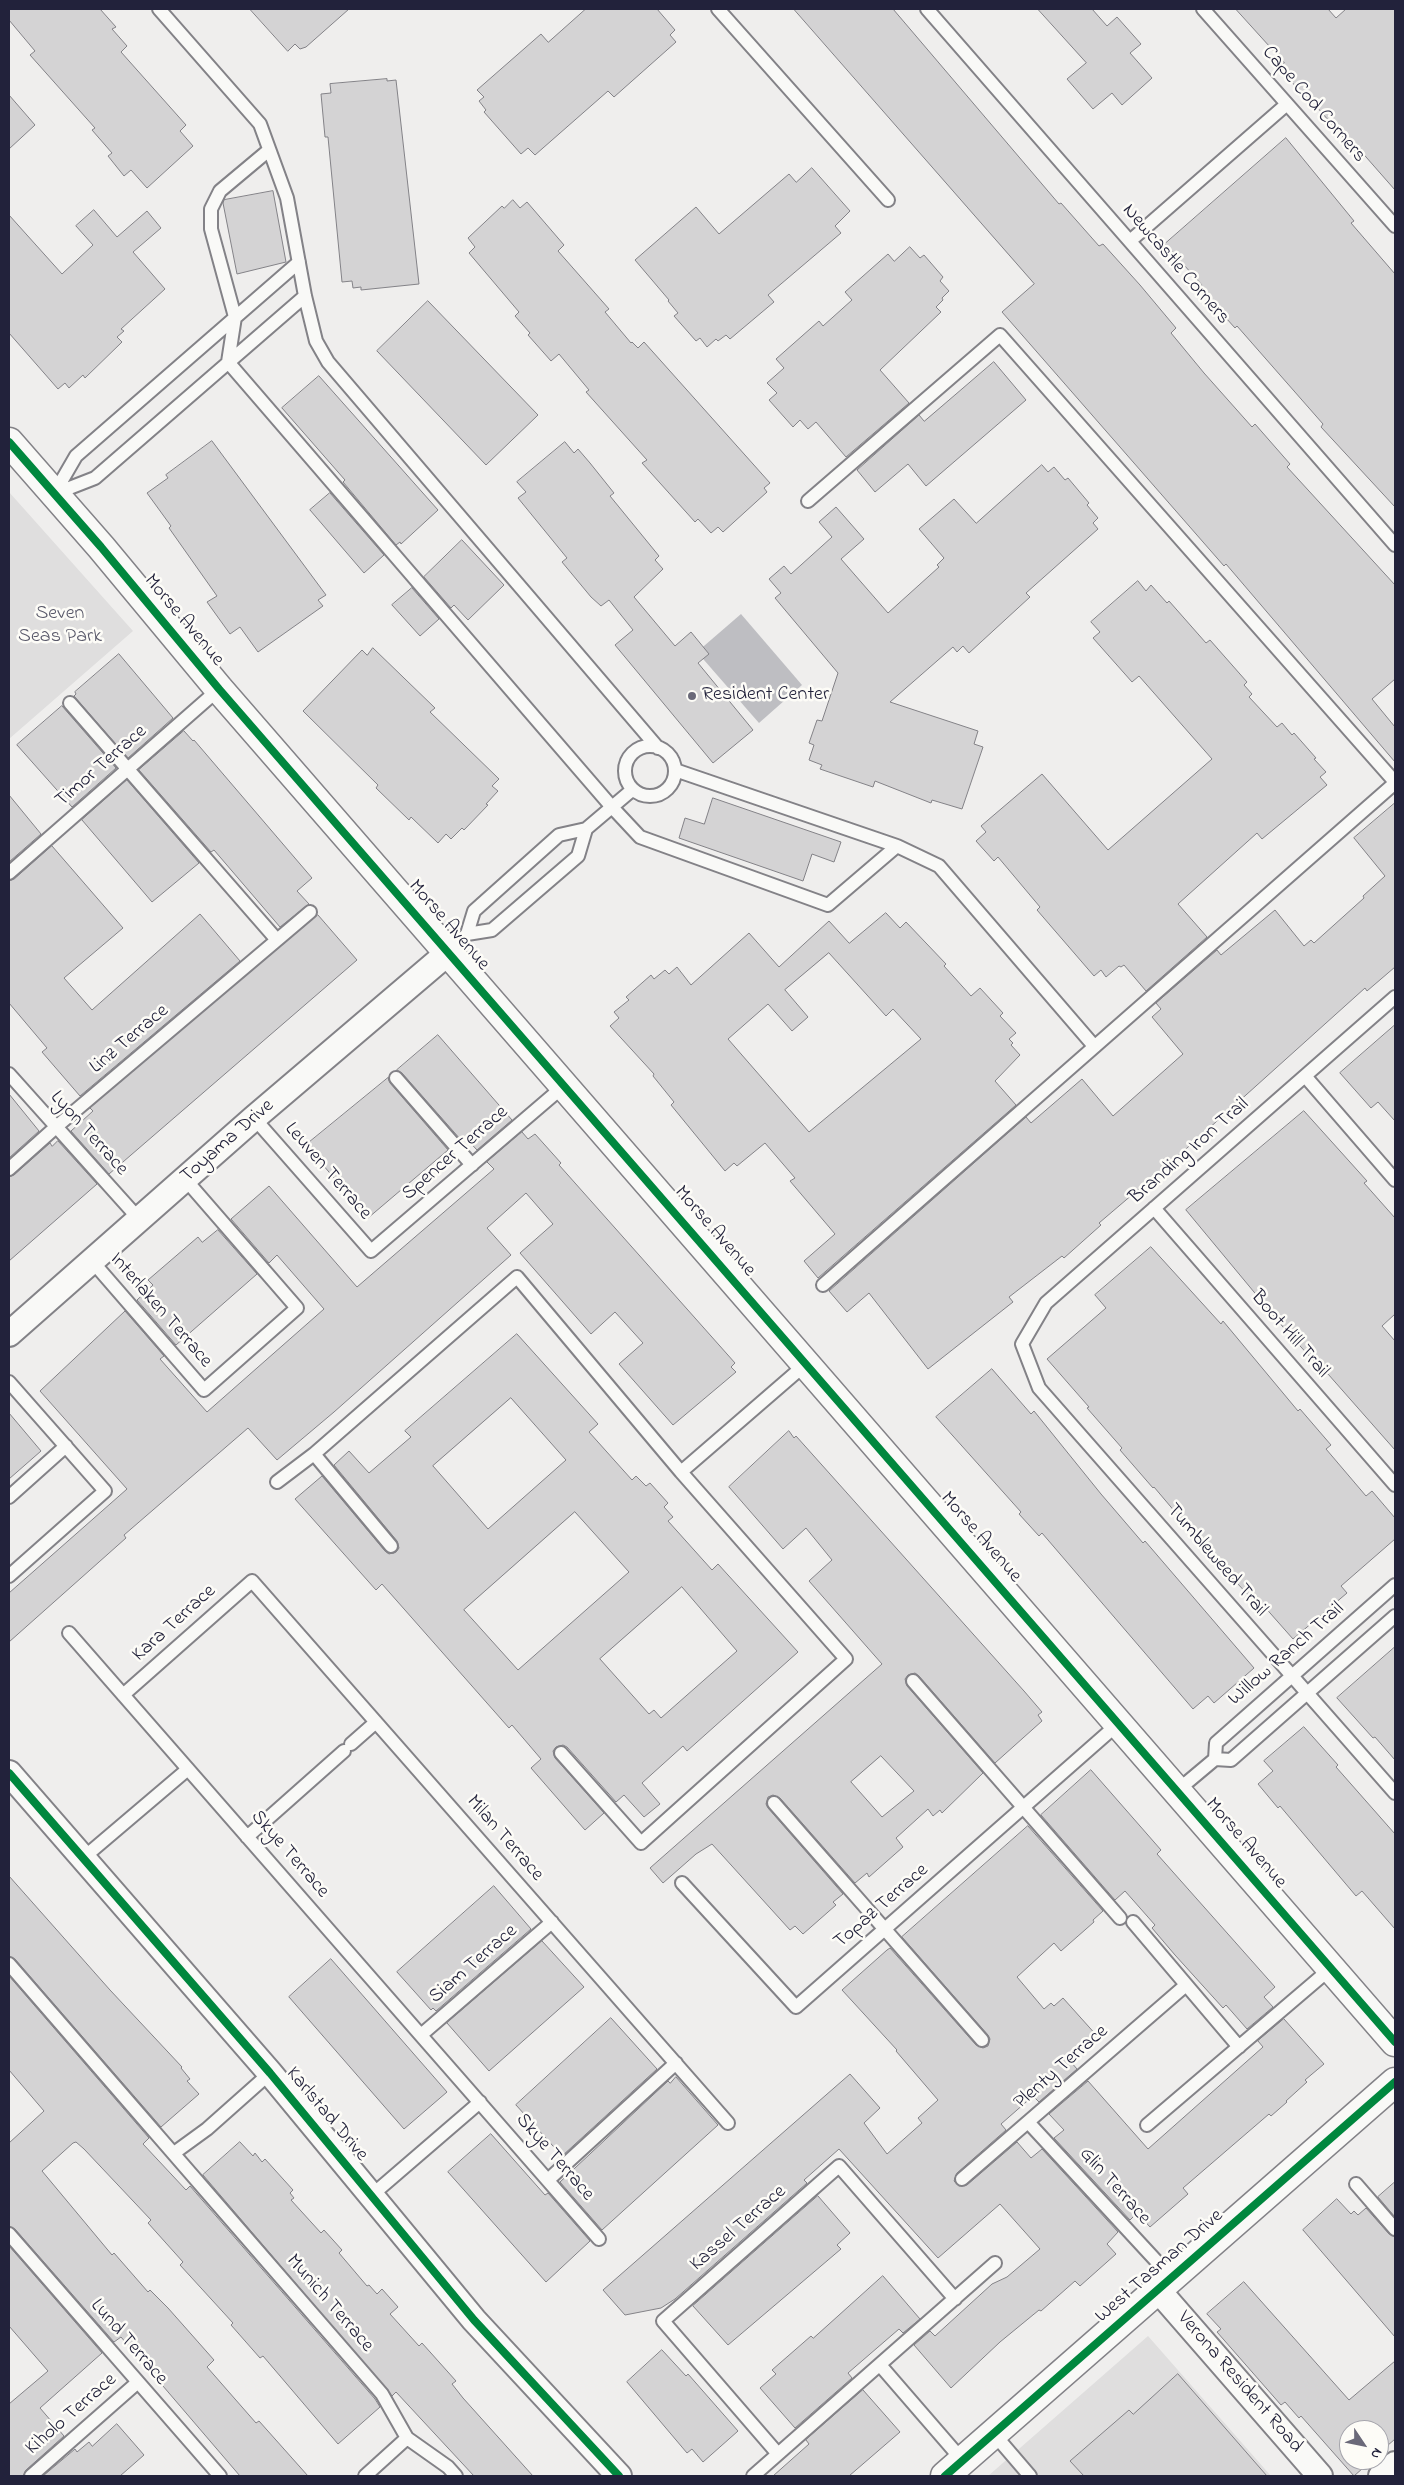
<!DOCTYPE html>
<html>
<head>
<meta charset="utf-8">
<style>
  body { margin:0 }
  #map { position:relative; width:1404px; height:2485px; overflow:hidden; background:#efeeed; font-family:"Indie Flower",sans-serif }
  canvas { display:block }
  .frame { position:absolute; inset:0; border:10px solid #22223b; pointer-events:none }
  .north { position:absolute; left:1339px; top:2420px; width:50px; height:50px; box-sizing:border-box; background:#fdfcf7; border:1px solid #a5a5ac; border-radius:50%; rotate:124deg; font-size:14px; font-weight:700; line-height:20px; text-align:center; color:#22223b }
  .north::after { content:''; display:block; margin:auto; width:18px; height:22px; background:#6a6979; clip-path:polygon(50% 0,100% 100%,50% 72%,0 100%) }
</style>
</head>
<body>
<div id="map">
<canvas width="1404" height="2485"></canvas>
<div class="frame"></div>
<div class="north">N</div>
</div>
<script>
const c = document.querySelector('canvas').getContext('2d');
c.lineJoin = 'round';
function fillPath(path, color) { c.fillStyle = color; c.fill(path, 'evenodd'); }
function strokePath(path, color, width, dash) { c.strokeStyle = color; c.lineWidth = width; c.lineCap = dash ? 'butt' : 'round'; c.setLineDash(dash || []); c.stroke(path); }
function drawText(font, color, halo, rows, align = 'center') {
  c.font = font + ' "Indie Flower",sans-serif'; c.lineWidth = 5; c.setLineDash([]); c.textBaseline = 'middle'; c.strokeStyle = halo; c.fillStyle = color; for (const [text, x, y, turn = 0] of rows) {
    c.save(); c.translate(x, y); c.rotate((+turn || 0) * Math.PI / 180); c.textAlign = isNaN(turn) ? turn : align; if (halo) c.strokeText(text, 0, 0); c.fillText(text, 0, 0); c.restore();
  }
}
fillPath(new Path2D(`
  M9 492 133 631 9 739Z
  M1148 2336 1271 2476H988Z`), '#dfdede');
fillPath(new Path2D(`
  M741 614 802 685 759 723 697 652Z`), '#bebec2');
const building = new Path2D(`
  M9 9H100L116 27 112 29 127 46 121 52 186 125 180 131 193 146 147 188 131 170 124 176 108 156 112 153 92 130 95 128 30 55 35 51 9 20Z
  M250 9H349L306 47 300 49 295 44 288 51Z
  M586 9H657L675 30 670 35 676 42 614 97 608 91 535 155 528 148 521 154 484 112 486 110 479 101 484 97 477 90 541 34 548 42Z
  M794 9H893L1059 204 1061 203 1099 246 1103 244 1140 285 1176 328 1171 333 1204 373 1252 427 1255 424 1290 464 1287 467 1395 585V679L1372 699 1395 727V762L1226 564 1224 566 1002 312 1034 284Z
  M1038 9H1092L1107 26 1117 17 1141 44 1130 53 1152 78 1122 105 1112 93 1093 109 1067 79 1086 63Z
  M1236 9H1328L1336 18 1346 9H1395V190L1359 149 1356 152 1316 106 1314 108 1279 67 1284 63Z
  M387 79V81L396 80 419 284 361 290V287L353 288 352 281 342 282 328 137H325L321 94 331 93 330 84Z
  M9 95 35 125 9 149Z
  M1286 138 1354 221 1351 223 1395 274V507L1321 427 1323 424 1237 326 1235 328 1199 288 1202 285 1165 244Z
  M812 168 850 211 835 226 841 233 768 295 774 302 730 339 726 335 718 341 716 339 707 347 700 338 696 341 674 316 678 313 668 301 669 300 635 260 696 207 719 234 789 174 796 182Z
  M273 191 286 262 237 274 223 203 224 200Z
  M513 200 520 208 527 202 564 245 558 251 609 309 605 312 631 343 632 342 638 348 644 342 770 483 764 488 767 492 723 532 718 527 711 533 698 519 695 522 642 463 647 460 586 392 589 390 559 354 551 361 528 335 530 333 515 316 519 312 469 253 475 247 468 238 502 206 504 208Z
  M94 210 117 237 147 211 161 228 133 252 165 289 121 329 124 331 117 337 122 342 85 378 83 375 69 388 65 383 58 389 9 333V215L62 274 93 245 76 226Z
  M910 247 920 258 924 255 943 277 940 281 949 291 942 298 943 300 936 307 941 312 880 370 909 403 846 457 816 422 808 429 800 420 793 427 769 400 777 393 767 383 784 368 776 359 819 321 823 326 852 300 845 292 888 254 894 261Z
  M428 301 538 415 486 465 377 351Z
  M994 362 1026 400 926 486 908 464 875 492 857 470 919 415 924 421Z
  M319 376 438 510 401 544 400 542 396 545 343 482 345 480 282 408Z
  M212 441 326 595 318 600 323 606 258 652 240 627 230 634 207 602 217 596 169 528 171 526 147 493 168 478 166 475Z
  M565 442 574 453 578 449 590 463 614 493 610 496 659 556 655 560 663 569 634 597 675 646 691 632 709 654 698 663 753 730 713 763 615 645 633 630 609 600 601 606 591 597 562 562 567 558 518 498 526 492 517 482Z
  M1042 465 1048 472 1054 467 1065 480 1068 478 1089 503 1087 505 1098 518 1093 523 1098 529 1026 593 1030 597 969 653 963 646 957 652 953 647 890 702 978 731 974 744 983 747 962 809 932 800 931 803 875 781 873 787 820 769 822 765 809 760 814 745 809 743 817 720 822 721 838 673 775 598 781 593 769 579 784 566 791 574 832 537 819 522 836 507 864 539 841 559 888 613 939 567 937 565 944 558 919 529 954 499 976 523Z
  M330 493 384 555 364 573 310 510Z
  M462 540 504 585 468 620 454 605 451 608 424 577Z
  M1138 581 1146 591 1151 585 1167 603 1169 601 1206 643 1210 640 1247 682 1244 685 1252 694 1249 697 1277 727 1282 723 1292 735 1294 733 1316 758 1314 759 1326 772 1320 777 1327 785 1262 839 1257 833 1178 904 1207 937 1146 991 1124 965 1121 967 1119 966 1106 977 1101 970 1094 976 1037 910 1040 907 998 857 994 861 976 841 986 832 981 826 1042 774 1108 850 1212 759 1139 676 1132 682 1093 638 1100 632 1091 622Z
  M412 588 439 619 420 636 392 605Z
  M373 648 435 708 430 712 499 779 492 786 498 791 486 804 488 805 464 830 462 828 451 839 446 834 438 843 411 817 409 820 376 788 378 785 303 711 362 650 367 655Z
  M119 654 173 718 128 758 74 696 76 694 75 692Z
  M62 706 116 768 72 807 17 745Z
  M184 731 193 741 194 740 312 878 297 891 309 904 280 927 214 850 211 852 139 770Z
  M127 780 199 863 152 902 82 820Z
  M9 795 41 834 9 862Z
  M713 798 841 842 834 862 812 854 803 881 679 838 685 818 704 824Z
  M1395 803V967L1367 991 1365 988 1187 1148 1099 1223 1101 1225 1064 1258 1062 1256 1009 1297 1013 1302 928 1369 869 1293 847 1312 829 1291 1026 1117 1031 1123 1082 1079 1113 1116 1183 1054 1152 1017 1161 1009 1156 1003 1217 950 1221 955 1275 910 1304 946 1311 940 1314 943 1364 898 1363 896 1385 876 1354 838Z
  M52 846 123 928 64 978 92 1010 200 914 240 961 80 1096 42 1052 47 1048 9 1003V881L14 879Z
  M886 913 900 928 906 922 946 964 944 966 971 996 980 988 1003 1013 1000 1016 1016 1033 1009 1039 1013 1043 1011 1045 1020 1055 995 1081 1016 1105 818 1278 804 1261 835 1234 790 1181 795 1178 765 1143 737 1166 734 1163 725 1171 671 1105 674 1102 653 1076 654 1074 610 1026 619 1018 614 1012 629 1000 626 997 651 975 654 979 665 970 669 974 677 967 691 985 749 933 779 967 829 921 849 943ZM829 953 886 1016 893 1009 921 1039 809 1132 728 1039 768 1004 792 1031 808 1017 785 990Z
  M318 915 357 960 109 1174 71 1131 93 1111 90 1108Z
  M1395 1025V1121L1378 1102 1371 1108 1340 1073Z
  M438 1035 512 1120 477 1150 464 1136 461 1140 402 1073 397 1070Z
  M388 1078 390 1083 448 1150 368 1218 306 1145Z
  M9 1094 39 1131 9 1158Z
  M1304 1111 1367 1181 1364 1183 1395 1218V1314L1382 1326 1395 1341V1450L1328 1374 1327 1375 1288 1333 1186 1210Z
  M522 1132 528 1139 535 1134 561 1163 559 1165 735 1363 731 1367 736 1372 673 1425 619 1364 643 1343 615 1312 591 1334 520 1253 553 1224 526 1193 487 1228 511 1255 334 1412 277 1460 248 1428 124 1535 126 1538 9 1642V1593L127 1489 40 1391 125 1311 164 1356 160 1359 207 1412 324 1309 277 1255 269 1263 231 1219 269 1186 357 1287 494 1169 487 1162Z
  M58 1141 97 1184 9 1261V1177L14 1175 50 1143 52 1146Z
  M218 1230 257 1274 176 1345 137 1300 153 1285 148 1280 198 1237 202 1242Z
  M1151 1247 1221 1324 1223 1321 1298 1411 1300 1409 1331 1445 1326 1449 1366 1496 1372 1491 1395 1518V1539L1341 1586 1347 1593 1293 1639 1255 1596 1252 1599 1220 1565 1154 1487 1153 1488 1120 1450 1122 1448 1087 1408 1089 1407 1047 1359 1106 1308 1095 1295Z
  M517 1334 598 1424 589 1432 632 1480 636 1476 646 1486 650 1483 668 1503 664 1507 673 1517 668 1521 712 1570 718 1564 798 1652 687 1751 683 1746 642 1783 660 1804 644 1817 624 1795 616 1802 567 1747 563 1745 556 1747 553 1751 555 1758 604 1813 585 1830 531 1768 541 1759 512 1725 509 1728 382 1584 376 1590 295 1499 322 1476 385 1551 389 1554 396 1552 399 1548 397 1541 334 1465 349 1451 369 1473 411 1437 405 1431ZM511 1398 566 1460 488 1529 433 1466ZM575 1512 629 1572 518 1670 464 1610ZM682 1587 737 1651 661 1718 654 1710 649 1714 600 1659Z
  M992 1369 1031 1414 1034 1411 1101 1494 1143 1543 1145 1541 1254 1668 1214 1703 1208 1696 1193 1709 1042 1533 1039 1536 1019 1514 1021 1512 936 1417Z
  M9 1413 41 1451 9 1479Z
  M789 1431 794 1438 796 1436 1024 1691 1042 1712 1038 1715 1042 1721 995 1763 919 1676 915 1673 908 1675 905 1679 907 1686 983 1773 942 1813 940 1810 933 1816 928 1809 896 1838 903 1847 869 1877 867 1873 855 1883 780 1798 773 1795 768 1797 766 1804 768 1808 843 1894 833 1902 836 1905 803 1934 795 1926 790 1930 712 1844 696 1854 663 1883 650 1868 882 1664 809 1581 832 1560 806 1528 783 1549 729 1487ZM881 1756 914 1791 882 1817 851 1782Z
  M1395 1647V1760L1375 1737 1373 1738 1337 1698Z
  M1304 1727 1338 1765 1336 1767 1395 1834V1929L1362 1891 1356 1896 1280 1806 1278 1808 1258 1784 1273 1771 1264 1761Z
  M1091 1770 1161 1850 1157 1854 1275 1987 1264 1997 1273 2007 1247 2029 1226 2005 1223 2008 1175 1955 1152 1928 1155 1925 1125 1891 1115 1900 1041 1815Z
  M1028 1826 1103 1911 1093 1920 1094 1922 1061 1951 1054 1943 1017 1977 1044 2009 1051 2003 1054 2006 1063 1998 1098 2037 1071 2062 1077 2069 1039 2102 1033 2096 1001 2124 1006 2130 957 2173 954 2181 959 2186 967 2185 1017 2142 1031 2158 1042 2149 1118 2232 1107 2244 1116 2254 1080 2286 1075 2281 1041 2311 1039 2310 1000 2342 951 2388 914 2345 930 2331 935 2336 992 2284 1007 2277 1040 2249 1000 2204 938 2258 839 2149 804 2180 807 2183 675 2299 661 2308 625 2315 603 2290 850 2074 880 2108 864 2123 887 2154 922 2123 918 2118 938 2100 896 2051 897 2050 842 1990 887 1950 890 1948 976 2045 983 2048 988 2046 990 2039 988 2035 902 1937Z
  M9 1876 110 1990 182 2067 181 2068 190 2079 187 2081 199 2094 161 2127 15 1959 9 1956Z
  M494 1886 531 1929 436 2011 433 2008 431 2010 397 1972Z
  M542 1941 584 1987 489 2071 447 2023Z
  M331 1959 447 2092 404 2129 289 1997Z
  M9 1976 149 2138 143 2144 186 2190 190 2186 375 2399 380 2407 338 2444 263 2356 260 2358 231 2325 233 2323 180 2265 183 2262 148 2223 151 2220 84 2149 76 2142 73 2143 42 2171 112 2255 114 2253 148 2292 150 2290 168 2308 214 2360 207 2367 256 2423 259 2421 308 2476H240L121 2337 114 2342 15 2229 9 2226V2143L44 2111 9 2070Z
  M611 2018 657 2069 562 2156 516 2105Z
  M1284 2019 1324 2064 1305 2080 1307 2082 1286 2101 1287 2102 1271 2116 1269 2114 1183 2188 1188 2194 1150 2227 1137 2213 1130 2220 1054 2138 1064 2130 1049 2114 1088 2081 1148 2149 1263 2047 1258 2041Z
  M676 2077 718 2125 602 2230 560 2182 668 2081 670 2083Z
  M491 2134 545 2195 548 2193 590 2241 546 2282 448 2172Z
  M240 2142 253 2156 255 2153 262 2162 265 2159 293 2190 290 2193 294 2198 291 2200 321 2233 324 2230 342 2250 339 2253 367 2286 369 2285 377 2294 382 2289 398 2307 390 2314 419 2346 422 2343 456 2381 452 2384 463 2398 533 2476H474L396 2392 392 2396 203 2175Z
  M1395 2182V2217L1378 2197Z
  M818 2196 850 2233 837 2245 841 2249 728 2345 693 2306Z
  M1337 2199 1351 2214 1354 2211 1358 2215 1366 2208 1389 2234 1395 2237V2337L1303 2230Z
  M9 2246 102 2353 40 2408 64 2436 26 2470 23 2476H9V2404L48 2371 9 2326Z
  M883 2276 920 2319 903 2333 899 2329 848 2373 852 2378 795 2428 760 2388 776 2374 772 2370 811 2336 813 2338Z
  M1244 2282 1349 2400 1395 2361V2439L1379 2453V2430H1349V2460H1372L1354 2476 1301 2416 1299 2418 1285 2402 1281 2405 1217 2332 1221 2329 1207 2314Z
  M662 2350 686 2376 688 2374 738 2431 703 2462 692 2449 687 2453 627 2382Z
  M1178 2374 1267 2476H1084L1070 2461 1129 2410 1133 2414Z
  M863 2390 900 2432 849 2476H773L809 2444 806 2440Z
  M117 2424 144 2455 120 2476H43L75 2449 77 2452 89 2442 92 2446Z`);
fillPath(building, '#d4d3d4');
strokePath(building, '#838287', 1);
const lane = new Path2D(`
  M159 9 260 124 287 198 305 296 316 341 328 362 658 748
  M718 9 888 200
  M927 9 1395 545
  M1203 9 1395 226
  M269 150 220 191 211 209V229L235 317 228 362 611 806 640 837 828 905 897 846 939 866 1094 1046
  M1130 241 1287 104
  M54 494 76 456 299 262
  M54 494 95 478 305 296
  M808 501 1000 335 1395 782
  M70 703 277 940 310 912
  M625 771a25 25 0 1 1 50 0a25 25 0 1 1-50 0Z
  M675 770 897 846
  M9 873 219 689
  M467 934 492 930 578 856 586 829 632 790
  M449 952 467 934 474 911 559 835 586 829
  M1395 997 1046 1303 1022 1344 1039 1388 1395 1793
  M9 1074 139 1219
  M1305 1076 1395 1180
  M396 1078 472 1165
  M254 1118 371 1251 565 1085
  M9 1169 56 1127 277 940
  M1154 1208 1395 1485
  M92 1261 204 1390 297 1308 185 1179
  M823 1285 1395 783
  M9 1382 105 1491 9 1576
  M314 1454 391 1546
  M681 1472 807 1363
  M277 1482 314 1454 517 1277 681 1472 846 1659 641 1843 561 1753
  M9 1497 66 1446
  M69 1633 599 2239
  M913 1681 1120 1918
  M123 1695 252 1581 728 2123
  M351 1744 376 1722
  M1215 1759 1216 1743 1395 1585
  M1178 1790 1215 1759 1231 1760 1395 1616
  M774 1803 982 2040
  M247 1837 344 1751
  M82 1859 188 1769
  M682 1883 796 2007 1119 1723
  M1133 1922 1239 2047
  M9 1964 382 2394 407 2438 448 2467 456 2476
  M421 2035 552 1922
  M1028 2122 1172 2278
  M1147 2125 1330 1969
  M174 2153 207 2129 270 2073
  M962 2179 1186 1985
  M548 2180 676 2063
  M1356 2184 1395 2229
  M372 2195 480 2102
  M9 2234 220 2476
  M880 2365 963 2461
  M994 2434 1030 2476
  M778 2454 663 2321 839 2166 955 2299
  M31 2476 138 2382
  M365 2476 407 2438
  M753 2476 995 2263`);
const street = new Path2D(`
  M9 1334 254 1118 449 952
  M9 1773 270 2073 474 2320 619 2476
  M1158 2290 1320 2476
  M1381 2476 1395 2464`);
const secondary = new Path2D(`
  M9 442 101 547 219 689 1395 2042
  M945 2476 1395 2082`);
strokePath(lane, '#838287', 16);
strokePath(street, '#838287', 28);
strokePath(secondary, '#838287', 31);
strokePath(lane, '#f9f9f7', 12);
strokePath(street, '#f9f9f7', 24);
strokePath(secondary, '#f9f9f7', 28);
strokePath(new Path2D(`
  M9 442 101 547 219 689 1395 2042
  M9 1773 270 2073 474 2320 619 2476
  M945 2476 1395 2082`), '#00873e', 8);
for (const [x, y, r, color] of [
  [692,696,5,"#6a6979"]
]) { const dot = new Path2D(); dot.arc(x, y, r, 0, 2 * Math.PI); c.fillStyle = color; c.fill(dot); strokePath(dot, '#fdfcf7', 2); }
drawText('20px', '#22223b', '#fdfcf7', [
  ["Cape Cod Corners",1313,105,49],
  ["Newcastle Corners",1175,265,49],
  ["Morse Avenue",183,621,50],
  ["Timor Terrace",102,767,-41],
  ["Morse Avenue",448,926,49],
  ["Linz Terrace",130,1040,-40],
  ["Lyon Terrace",88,1134,48],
  ["Toyama Drive",228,1142,-41],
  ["Branding Iron Trail",1190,1152,-41],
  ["Spencer Terrace",456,1154,-41],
  ["Leuven Terrace",327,1172,49],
  ["Morse Avenue",714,1232,49],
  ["Interlaken Terrace",160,1311,49],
  ["Boot Hill Trail",1289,1335,49],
  ["Morse Avenue",980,1538,49],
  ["Tumbleweed Trail",1216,1561,49],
  ["Kara Terrace",175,1624,-42],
  ["Willow Ranch Trail",1287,1655,-41],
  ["Milan Terrace",504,1839,49],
  ["Morse Avenue",1245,1844,49],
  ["Skye Terrace",289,1855,49],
  ["Topaz Terrace",882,1907,-41],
  ["Siam Terrace",474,1965,-41],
  ["Plenty Terrace",1062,2068,-41],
  ["Karlstad Drive",326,2115,50],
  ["Skye Terrace",554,2158,49],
  ["Glin Terrace",1114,2187,48],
  ["Kassel Terrace",739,2229,-41],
  ["West Tasman Drive",1160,2267,-41],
  ["Munich Terrace",329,2304,49],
  ["Lund Terrace",128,2343,49],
  ["Verona Resident Road",1239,2383,49],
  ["Kiholo Terrace",72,2415,-41]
]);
drawText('20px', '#575768', '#fdfcf7', [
  ["Seven",60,615],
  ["Seas Park",60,638]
]);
drawText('20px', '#22223b', '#fdfcf7', [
  ["Resident Center",702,696]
], 'left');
</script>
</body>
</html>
